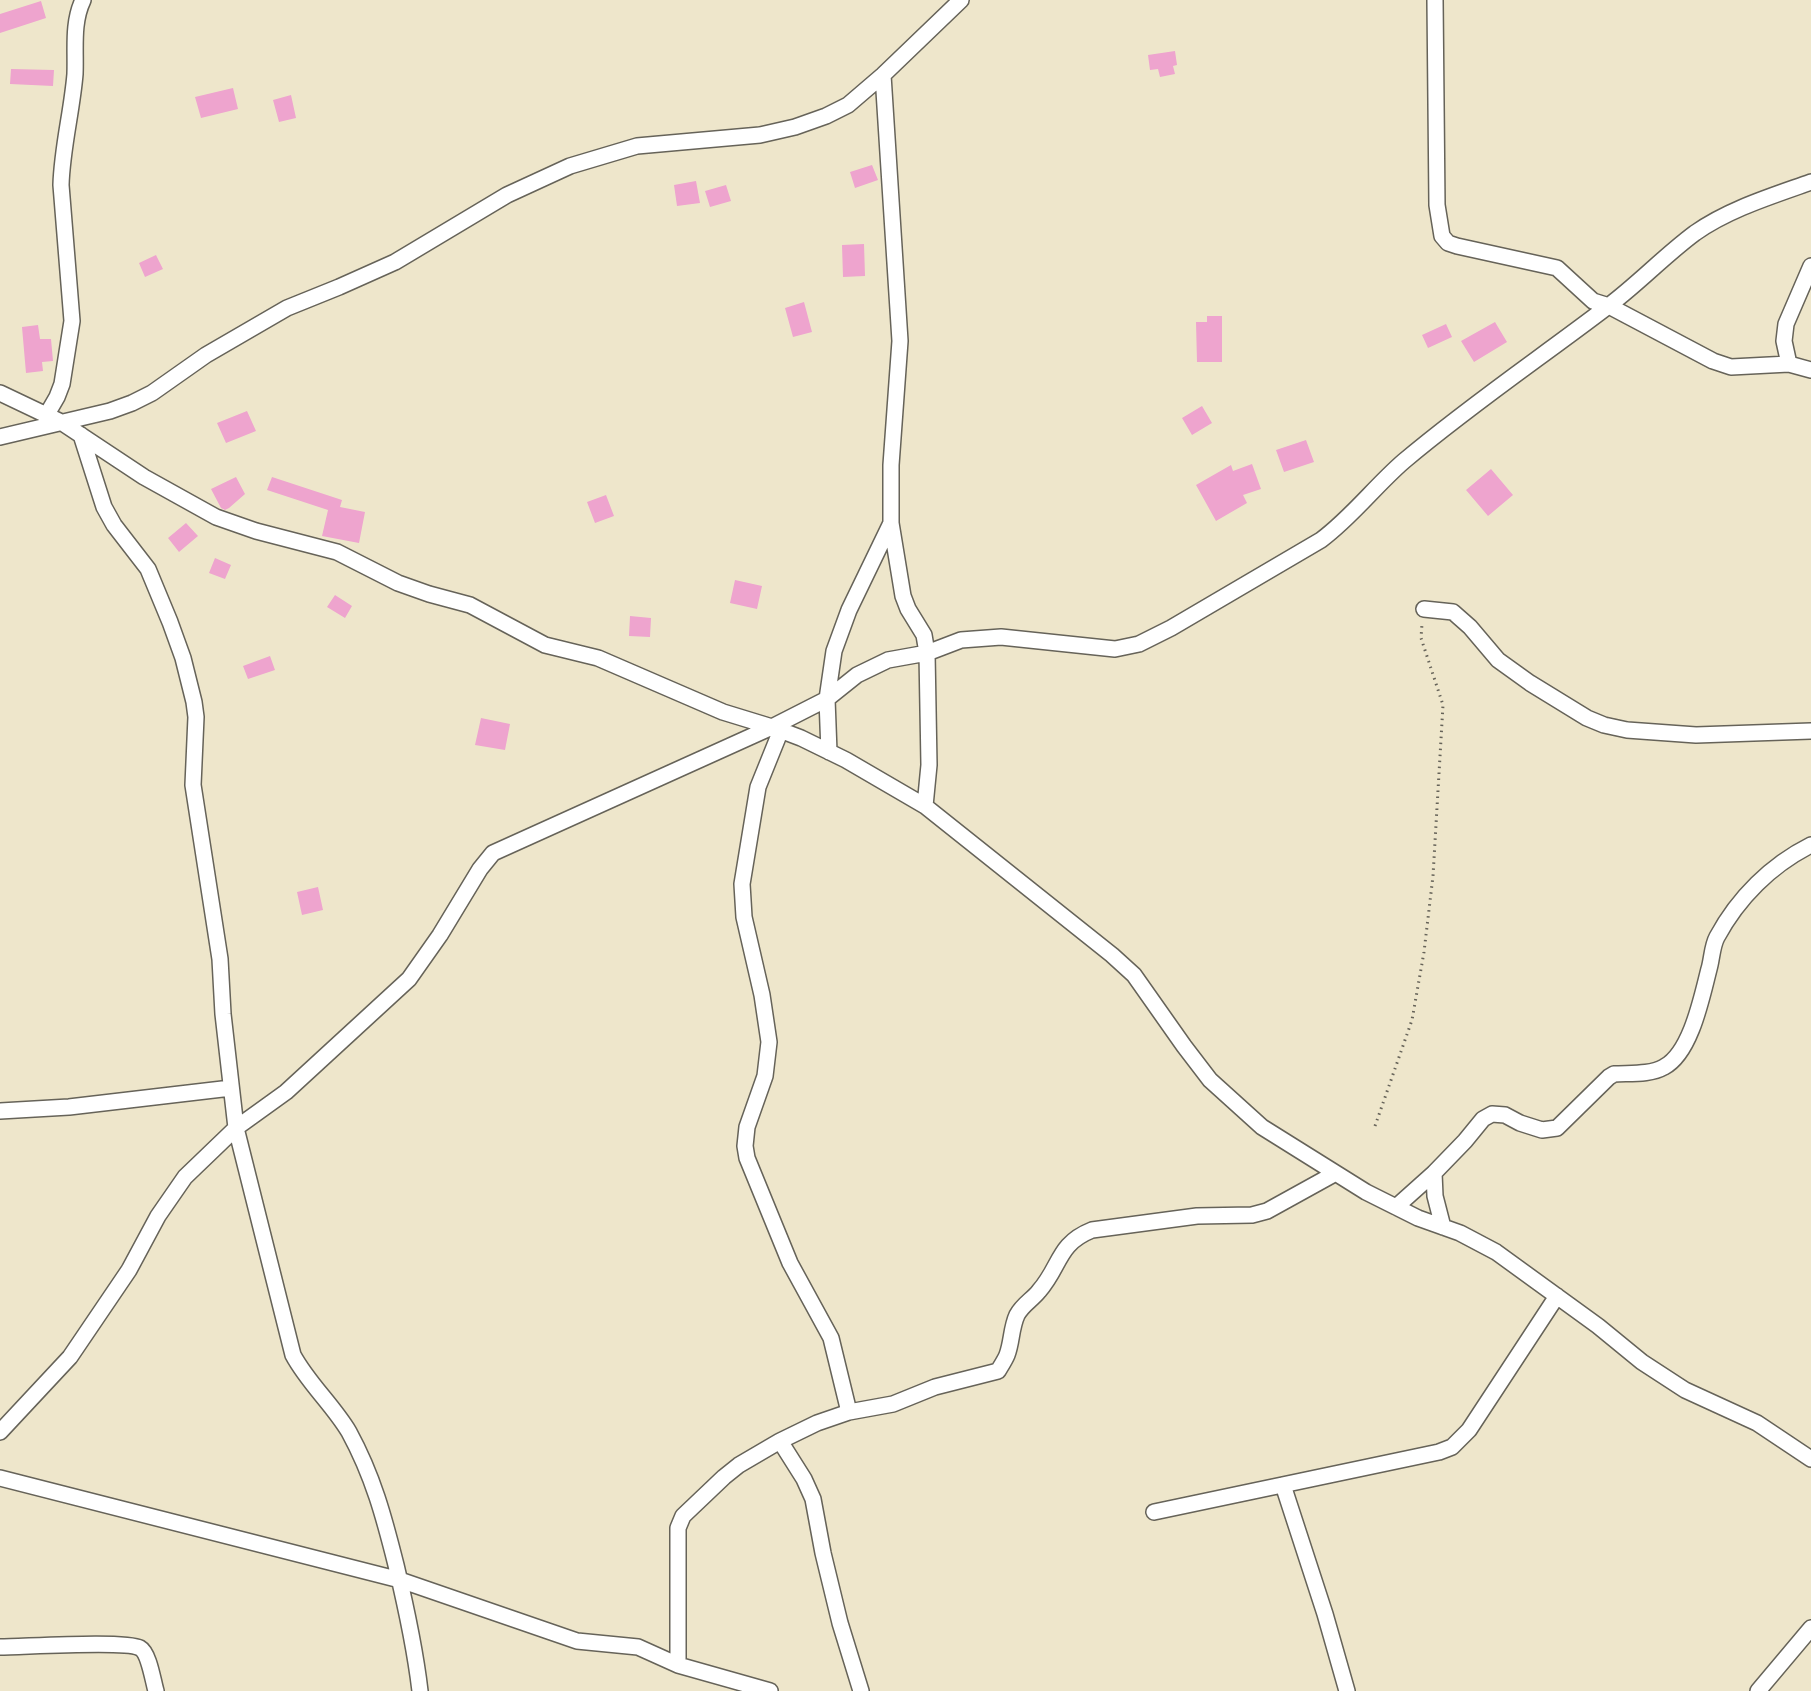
<!DOCTYPE html>
<html>
<head>
<meta charset="utf-8">
<style>
  body { margin:0 }
  canvas { display:block; background:#eee6cb }
</style>
</head>
<body>
<canvas width="1811" height="1691"></canvas>
<script>
const c = document.querySelector('canvas').getContext('2d');
c.lineJoin = 'round';
function fillPath(path, color) { c.fillStyle = color; c.fill(path, 'evenodd'); }
function strokePath(path, color, width, dash) { c.strokeStyle = color; c.lineWidth = width; c.lineCap = dash ? 'butt' : 'round'; c.setLineDash(dash || []); c.stroke(path); }
fillPath(new Path2D(`
  M41 1 46 18 0 33V14Z
  M1175 51 1177 65 1173 66 1175 74 1160 77 1158 69 1150 70 1148 55Z
  M11 69 54 70 53 86 10 84Z
  M233 88 238 109 201 118 195 97Z
  M291 95 296 118 279 122 273 100Z
  M872 165 878 180 855 188 850 172Z
  M696 181 700 203 677 206 674 185Z
  M726 185 731 201 710 207 705 191Z
  M864 244 865 276 843 277 842 245Z
  M156 255 163 269 145 277 139 263Z
  M804 302 812 332 793 337 785 308Z
  M1207 316H1222V362H1197L1196 322H1207Z
  M1495 322 1507 342 1474 362 1461 341Z
  M1446 324 1452 337 1428 348 1422 335Z
  M38 325 40 339H51L53 361 42 362 43 371 26 373 22 327Z
  M1202 406 1212 423 1192 435 1182 418Z
  M247 411 256 431 226 443 217 423Z
  M1306 440 1314 462 1284 472 1276 450Z
  M1252 464 1261 489 1243 495 1247 503 1216 521 1196 485 1231 465 1233 471Z
  M1491 469 1513 495 1488 516 1466 490Z
  M236 477 245 494 229 508 225 510 221 508 211 489Z
  M272 477 342 500 340 507 365 512 359 543 322 536 328 510 267 490Z
  M606 495 614 516 595 523 587 502Z
  M186 523 198 536 179 552 168 538Z
  M215 558 231 565 225 579 209 573Z
  M735 580 762 586 757 609 730 603Z
  M335 595 352 606 345 618 327 607Z
  M630 616 651 618 650 637 629 636Z
  M270 656 275 670 248 679 243 666Z
  M481 718 510 724 505 750 475 745Z
  M318 887 323 910 302 915 297 892Z`), '#eea4ce');
const minor = new Path2D(`
  M1435 0 1437 205 1442 236 1448 243 1457 246 1557 268 1593 301 1609 306 1713 361 1731 367 1789 364 1811 370
  M883 75 900 341 891 465V523L903 596 908 609 924 635 927 653 929 765 925 806
  M1789 364 1784 341 1786 324 1811 266
  M0 393 61 422 144 477 216 517 256 531 337 552 398 583 429 594 470 605 545 645 598 658 723 712 772 727 801 738 846 760 925 806 1112 955 1134 975 1184 1046 1210 1080 1262 1127 1366 1192 1418 1218 1460 1233 1496 1252 1598 1326 1642 1362 1685 1390 1757 1423 1811 1459
  M46 416 57 397 62 384 72 321 61 185C62 148 72 111 75 74 76 49 72 23 83 0
  M81 435 104 507 114 525 148 569 170 622 183 658 194 702 196 717 193 785 220 959 223 1014 236 1128 293 1355C308 1383 333 1405 349 1432 373 1476 384 1517 396 1565 406 1607 415 1648 420 1691
  M0 437 110 411 132 403 152 393 206 355 287 308 339 287 395 262 507 195 570 166 637 146 760 135 795 127 826 116 848 105 883 75 961 0
  M1424 609 1453 612 1470 627 1498 660 1530 683 1587 718 1604 725 1627 730 1696 735 1811 731
  M781 730 758 787 742 884 744 917 762 995 769 1042 765 1076 747 1127 745 1146 747 1158 790 1263 831 1338 849 1412
  M829 752 827 699 834 651 849 610 891 523
  M0 1111 69 1107 231 1088
  M1434 1173 1435 1196 1443 1227
  M1396 1207 1434 1173 1465 1141 1483 1119 1492 1114 1505 1115 1520 1123 1542 1130 1557 1128 1609 1077 1614 1074C1630 1073 1650 1075 1664 1067 1691 1053 1702 996 1709 969 1712 959 1712 946 1717 937 1738 898 1771 865 1811 845
  M0 1432 70 1357 129 1270 158 1216 185 1177 236 1128 286 1092 409 979 440 935 480 869 493 853 772 727 827 699 857 675 888 660 927 653 961 640 1001 637 1115 649 1139 644 1171 628 1321 540C1352 517 1375 486 1404 461 1469 406 1540 358 1607 307 1638 284 1664 256 1695 233 1729 209 1772 196 1811 182
  M780 1441 804 1479 813 1499 823 1553 840 1623 861 1691
  M0 1478 400 1580 577 1641 638 1647 678 1665 770 1691
  M1283 1485 1325 1614 1347 1691
  M1154 1512 1439 1452 1452 1447 1469 1430 1557 1296
  M0 1647C23 1647 125 1640 140 1648 149 1653 153 1681 156 1691
  M678 1665V1528L683 1516 724 1477 739 1465 780 1441 817 1423 849 1412 893 1404 935 1387 998 1371C1001 1366 1005 1360 1007 1355 1012 1342 1011 1328 1017 1315 1023 1304 1032 1300 1039 1291 1061 1266 1057 1244 1092 1230L1197 1216 1252 1215 1267 1211 1334 1174
  M1758 1691 1811 1628`);
strokePath(minor, '#666359', 18);
strokePath(new Path2D(`
  M1375 1126 1412 1020 1424 952 1433 876 1443 705 1421 638 1422 624`), '#666359', 3, [1.5, 4.5]);
strokePath(minor, '#fff', 15);
</script>
</body>
</html>
